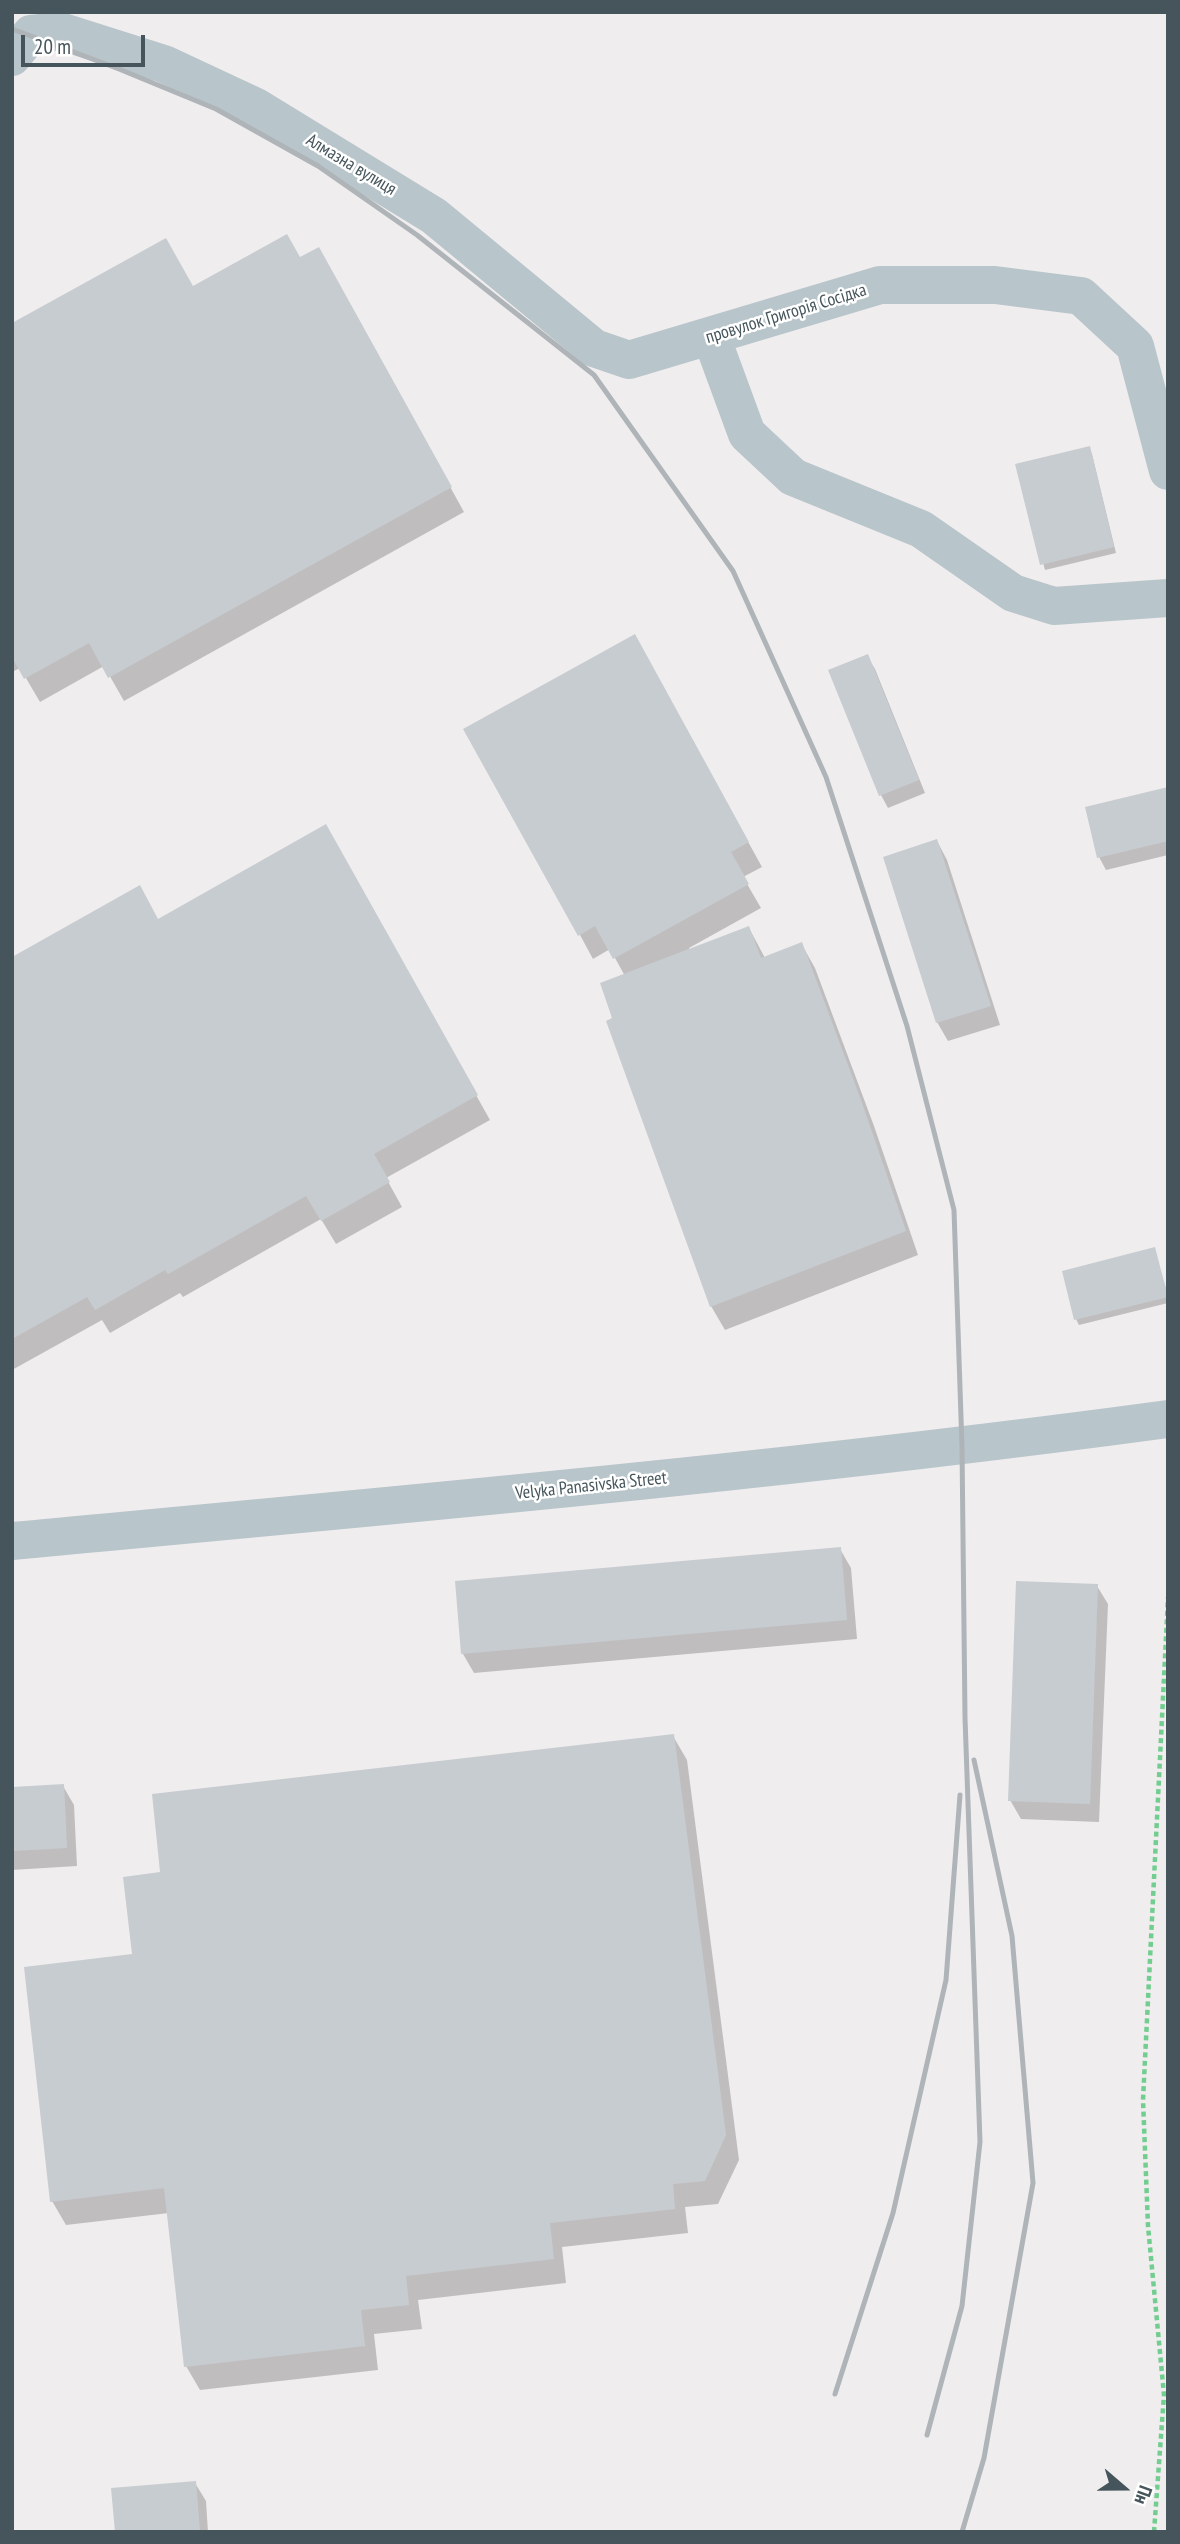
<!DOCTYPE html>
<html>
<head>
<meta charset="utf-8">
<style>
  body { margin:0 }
  #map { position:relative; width:1180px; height:2544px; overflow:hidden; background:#f0edee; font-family:"PT Sans Narrow",sans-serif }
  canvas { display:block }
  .frame { position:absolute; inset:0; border:14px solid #45555b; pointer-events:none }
  .north { position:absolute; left:1089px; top:2453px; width:70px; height:70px; -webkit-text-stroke:5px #fff; paint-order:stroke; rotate:110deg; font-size:19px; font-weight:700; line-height:28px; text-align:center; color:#45555b }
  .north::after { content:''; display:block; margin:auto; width:24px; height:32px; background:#45555b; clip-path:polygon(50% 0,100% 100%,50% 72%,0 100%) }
  .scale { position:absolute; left:21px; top:35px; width:124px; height:32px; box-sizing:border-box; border:4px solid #45555b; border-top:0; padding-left:9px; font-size:21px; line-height:24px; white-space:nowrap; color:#45555b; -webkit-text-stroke:5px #fff; paint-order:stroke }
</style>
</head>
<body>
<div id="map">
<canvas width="1180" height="2544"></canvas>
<div class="frame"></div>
<div class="north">Пн</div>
<div class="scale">20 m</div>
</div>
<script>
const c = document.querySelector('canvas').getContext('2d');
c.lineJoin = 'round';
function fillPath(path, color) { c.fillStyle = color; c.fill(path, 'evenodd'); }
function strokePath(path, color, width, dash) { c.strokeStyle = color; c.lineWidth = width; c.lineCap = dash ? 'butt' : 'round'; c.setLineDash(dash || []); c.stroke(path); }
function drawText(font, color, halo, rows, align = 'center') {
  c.font = font + ' "PT Sans Narrow",sans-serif'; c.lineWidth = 5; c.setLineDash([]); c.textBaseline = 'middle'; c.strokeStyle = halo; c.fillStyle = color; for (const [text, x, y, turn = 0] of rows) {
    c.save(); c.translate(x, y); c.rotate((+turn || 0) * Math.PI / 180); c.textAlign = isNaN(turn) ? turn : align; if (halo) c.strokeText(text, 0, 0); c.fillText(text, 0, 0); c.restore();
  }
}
fillPath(new Path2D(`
  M300 260 332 273 464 512 124 701 104 666 40 702 20 668 12 672V325L192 288Z
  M1089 448 1092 454 1116 553 1045 570 1017 466Z
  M867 656 875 669 925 793 888 808 881 795 831 671Z
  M648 660 762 867 743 877 761 908 689 948 690 951 749 928 765 958 802 945 815 968 874 1126 918 1255 725 1330 711 1306 614 1019 625 976 610 949 593 959 580 935Z
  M1168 789V855L1106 870 1099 857Z
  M937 841 947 860 1000 1025 948 1041 937 1022Z
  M339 850 490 1120 386 1178 402 1207 336 1244 321 1219 183 1297 180 1293 110 1333 102 1320 12 1370V959L158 921Z
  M1154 1249 1168 1295V1303L1079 1325 1076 1319Z
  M840 1549 851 1568 857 1639 474 1673 463 1654 457 1583Z
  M1097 1586 1108 1604 1099 1822 1021 1819 1010 1800Z
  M673 1736 687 1760 739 2160 718 2204 685 2207 688 2233 562 2247 566 2283 418 2300 422 2329 374 2334 378 2370 200 2390 186 2366 169 2213 66 2225 52 2201 162 1874Z
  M63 1786 74 1805 77 1866 12 1870V1789Z
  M195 2483 206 2501 208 2532H117Z`), '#0003');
fillPath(new Path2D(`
  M287 234 300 257 319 247 452 487 108 678 89 643 24 679 12 657V323L166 238 193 286Z
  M1090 446 1114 547 1040 565 1015 464Z
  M635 634 749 842 731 852 749 884 613 959 595 926 578 936 463 729Z
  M868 654 919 780 879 796 828 670Z
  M1168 787V841L1097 858 1085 807Z
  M326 824 478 1095 374 1154 390 1182 321 1221 306 1196 168 1274 165 1270 95 1310 87 1297 12 1339V957L140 885 158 919Z
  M937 839 991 1006 936 1023 883 857Z
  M749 926 761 958 802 942 861 1100 906 1231 710 1307 606 1021 612 1018 600 983Z
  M1155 1247 1168 1297 1074 1320 1062 1271Z
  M841 1547 847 1620 461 1654 455 1581Z
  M1016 1581 1098 1584 1090 1804 1008 1801Z
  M674 1734 726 2135 705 2181 673 2184 675 2209 550 2223 554 2259 406 2276 409 2305 361 2310 365 2346 184 2367 164 2188 50 2202 24 1967 132 1954 123 1877 160 1872 152 1794Z
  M64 1784 67 1848 12 1851V1787Z
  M196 2481 200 2532H115L111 2488Z`), '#c7ccd0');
strokePath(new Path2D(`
  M1154 2532 1164 2395 1148 2226 1143 2100 1168 1597`), '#72cd90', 4.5, [5, 3.5]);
strokePath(new Path2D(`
  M12 57 31 34 60 31 164 64 256 107 434 216 594 348 629 360 880 285H995L1081 296 1135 346 1168 471
  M711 336 747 434 793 477 921 529 1013 593 1054 606 1168 598
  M12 1541C398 1505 784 1471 1168 1419`), '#b8c5cb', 38);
strokePath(new Path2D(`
  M12 29 119 69 216 109 318 166 417 235 594 375 733 571 826 777 907 1026 954 1210 962 1447 965 1718 980 2142 962 2306 927 2435
  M835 2394 893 2213 946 1980 960 1795
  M962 2532 984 2458 1033 2183 1012 1936 974 1760`), '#afb4b8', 5);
drawText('18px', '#45555b', '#fff', [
  ["Алмазна вулиця",351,165,31],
  ["провулок Григорія Сосідка",786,314,-17],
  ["Velyka Panasivska Street",591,1486,-6]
]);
</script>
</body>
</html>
